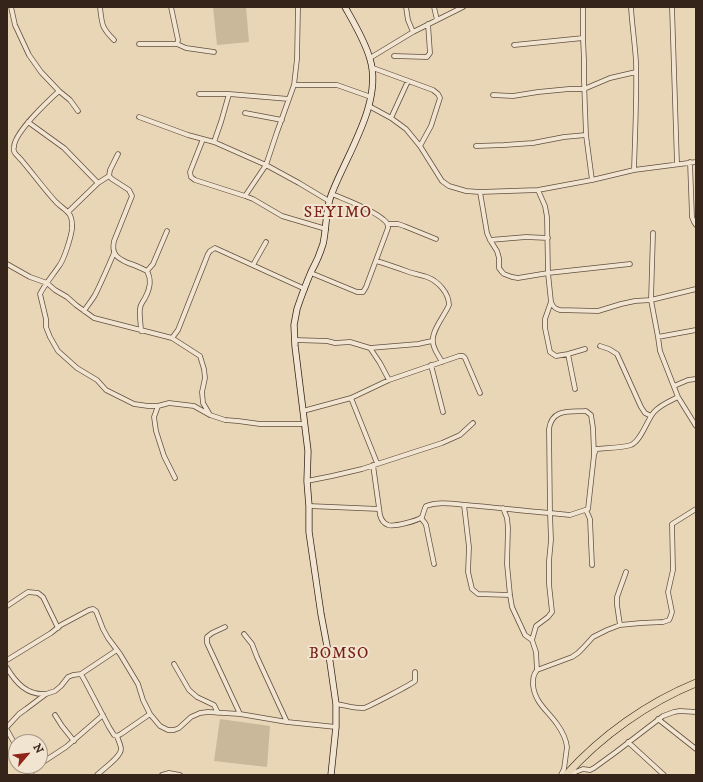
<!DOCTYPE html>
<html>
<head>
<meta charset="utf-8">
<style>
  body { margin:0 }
  #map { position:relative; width:703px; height:782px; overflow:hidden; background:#e9d6b6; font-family:"IM FELL DW Pica",serif }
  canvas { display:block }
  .frame { position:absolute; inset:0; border:8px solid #35241a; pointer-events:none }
  .north { position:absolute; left:8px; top:734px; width:40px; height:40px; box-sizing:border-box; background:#f1e4d0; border:1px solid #a69787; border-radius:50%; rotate:62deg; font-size:11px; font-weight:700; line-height:16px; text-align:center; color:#35241a }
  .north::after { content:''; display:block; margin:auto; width:14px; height:18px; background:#8f2418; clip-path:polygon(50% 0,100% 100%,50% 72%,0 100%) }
</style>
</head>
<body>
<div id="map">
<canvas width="703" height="782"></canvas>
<div class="frame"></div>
<div class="north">N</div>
</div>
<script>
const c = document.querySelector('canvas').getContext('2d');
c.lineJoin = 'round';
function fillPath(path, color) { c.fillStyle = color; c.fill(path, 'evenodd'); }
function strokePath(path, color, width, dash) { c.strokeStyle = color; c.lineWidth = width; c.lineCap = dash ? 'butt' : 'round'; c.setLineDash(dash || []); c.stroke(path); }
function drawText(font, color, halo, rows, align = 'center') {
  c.font = font + ' "IM FELL DW Pica",serif'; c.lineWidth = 4; c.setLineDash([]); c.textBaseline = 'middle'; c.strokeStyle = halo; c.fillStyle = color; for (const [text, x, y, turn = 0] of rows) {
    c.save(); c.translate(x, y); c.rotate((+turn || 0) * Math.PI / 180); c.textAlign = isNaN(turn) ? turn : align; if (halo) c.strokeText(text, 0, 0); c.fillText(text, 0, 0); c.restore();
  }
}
fillPath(new Path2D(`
  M213 7H246L249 42 217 45Z
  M220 719 270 726 267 767 214 761Z`), '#cab89b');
const street = new Path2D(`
  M11 7 15 25 29 55 41 72 59 91 70 100 78 111
  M100 7C102 24 101 27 114 40
  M298 7 297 59 294 85 277 132 266 165 245 196 253 199 282 216 326 229
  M406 7 408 20 413 32
  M434 7 437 20
  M583 7V38L584 60V81L586 135
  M631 7C632 25 635 44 636 62 637 98 635 134 634 170
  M672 7 677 164
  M139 44H177L178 40 171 7
  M177 44 186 48 214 52
  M514 45 583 38
  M394 56 427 57 430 53 428 24
  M370 58 413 32 463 7
  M373 68 433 90 438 94 440 98 431 126 420 146
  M294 85H337L371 97
  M59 91C48 101 14 133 14 147 13 148 14 152 15 153 17 156 21 159 23 162 34 175 44 189 56 202 66 212 73 211 72 229 71 237 64 260 59 266 53 275 45 284 40 294L46 319V327L50 337 58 351 77 368 97 380 106 390 134 404 148 406H158L169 403 194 406 210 415 225 420 238 421 260 424H305
  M199 94H229
  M493 95 513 96 538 92 569 89H584L610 78 636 72
  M369 106 391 118 406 129 420 146 442 181 449 186 466 191 480 192 538 190 592 180 634 170 696 162
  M245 113 282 120
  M139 117 188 135 214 142 266 165 299 183 329 201
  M391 118 408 81
  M28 122 64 148 98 183
  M203 139 190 172 191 177 195 180 245 196
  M214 142 221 122 229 94 289 99
  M476 146 504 145 533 143 564 137 586 135 592 180
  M118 154 110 170 109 176 112 179 129 190 132 196 114 241C111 254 117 258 128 263 135 265 141 268 147 271 152 280 150 289 145 298 143 302 140 304 140 309 139 314 141 325 141 331
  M690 162 692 217 694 222 696 225
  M538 190 545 206 547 217 548 273 551 302C553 307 555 309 560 310L598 311 621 304 635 301 651 300 696 289
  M480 192 487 233 490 240 497 251 499 258V268L502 272 504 274 512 277 518 278 548 273 630 264
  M68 212 98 183 109 176
  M388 224H398L404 226 436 239
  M653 233 651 300 658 337 660 351 678 397 696 426
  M490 240 526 237 548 238
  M376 261C387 264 398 268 409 272 415 274 421 275 427 277 438 281 449 293 449 305 445 315 431 331 433 342 433 349 439 356 442 362
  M7 264 30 277 47 283 55 290 67 297 76 305 94 318 172 338 200 356 204 369 205 378 202 392 203 403 210 415
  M253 265 266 242
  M147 271 153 264 167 231
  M311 273 357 292H363L366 287 388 228C388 224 387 222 384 220 372 209 346 200 332 194
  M551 302 545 319V328L550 352 556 356 568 354 585 349
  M84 311C88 305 92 300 95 295 102 281 108 267 114 253
  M658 337 696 330
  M172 338 178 330 208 254 210 251 215 248 305 289
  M295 340 327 341 335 343 350 342 370 348 418 344 432 341
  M600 346 609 349 617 354 641 407 645 413 651 416
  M370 348 380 363 389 380
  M568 354 575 389
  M431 365 443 412
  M674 386 688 380 696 379
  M351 398 377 463
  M158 406 154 417 156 431 164 456 175 478
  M303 411 351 398 389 380 459 356H463L465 358 480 393
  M594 455 593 428 591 415 586 411C570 412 552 408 549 429L550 513 570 515 588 509 594 455 596 449C606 448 622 448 631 445 641 441 647 420 654 412 660 405 670 401 678 397
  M373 465 380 515C381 519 383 523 388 525 394 527 417 521 422 517L425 508 426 506C439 501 453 504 466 505 494 507 522 511 550 513L551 540 549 561V584L552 612 548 617 536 626 532 640 536 652 537 670
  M307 481 332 476 362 469 442 443 460 435 473 423
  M464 505 469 547 468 572 472 589 478 594 510 595
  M309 506 379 509
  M503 508 507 518 508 528 507 564 510 595 512 607 525 635 532 640
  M586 510 590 519 592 565
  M421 518 425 523 426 525 434 564
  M7 606 28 592 38 593 43 597 58 628
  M620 625 617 605V597L626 572
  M225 627 212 633 207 637V643L240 714
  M244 634 252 644 257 657 287 722
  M7 660 51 633 61 625 89 610 93 609 96 611 103 629 108 638 120 654 138 684 143 700 150 714 160 726 168 730H174L179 728 191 717 200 713 208 712 240 714 287 722 336 727
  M174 664 189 690 197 697 214 705 218 713
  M7 668C16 683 27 695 45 694
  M81 674 117 650
  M336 704C345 705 355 709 364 708 368 707 412 684 415 681V672
  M55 715 62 726 74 741
  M658 719 696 749
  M7 727 19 714 26 709 46 694 55 691 61 686 68 677 73 675 81 674 86 683 109 727 114 735 117 736 121 734 150 714
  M7 730 16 746
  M628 742 664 775
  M40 764 66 747 103 715
  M27 766 32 775
  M30 771 38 766
  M97 775C103 769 121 757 121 749 121 745 118 740 117 736
  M162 775 169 773 180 775
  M561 775 564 769 567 747C566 738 562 731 557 724 547 710 535 703 533 685 533 679 533 675 537 670L572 657 578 653 583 648 593 637 607 630 620 625 641 623 663 622 669 620 670 618 672 612 668 592 673 570 672 524 696 509
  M568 775 583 769 590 770 594 768 616 752 663 716 674 712 680 711 696 712`);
const secondary = new Path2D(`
  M331 775 336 727V704L330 662 321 614 309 532V506L307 481 308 451 295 346 294 325 297 309C301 297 306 284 311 272 316 263 320 254 323 244 327 227 325 209 332 193 347 154 383 102 370 59 365 41 354 23 345 7`);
const highway = new Path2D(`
  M566 775C601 736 647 703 696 683`);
strokePath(street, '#625041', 5.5);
strokePath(secondary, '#35241a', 7);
strokePath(highway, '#35241a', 8);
strokePath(street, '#f1e4d0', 4);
strokePath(secondary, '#f1e4d0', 5.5);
strokePath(highway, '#e9d6b6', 7);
c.letterSpacing = '1px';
drawText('16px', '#7a1f14', '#f1e4d0', [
  ["SEYIMO",338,214],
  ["BOMSO",339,655]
]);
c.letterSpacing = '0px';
</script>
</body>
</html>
